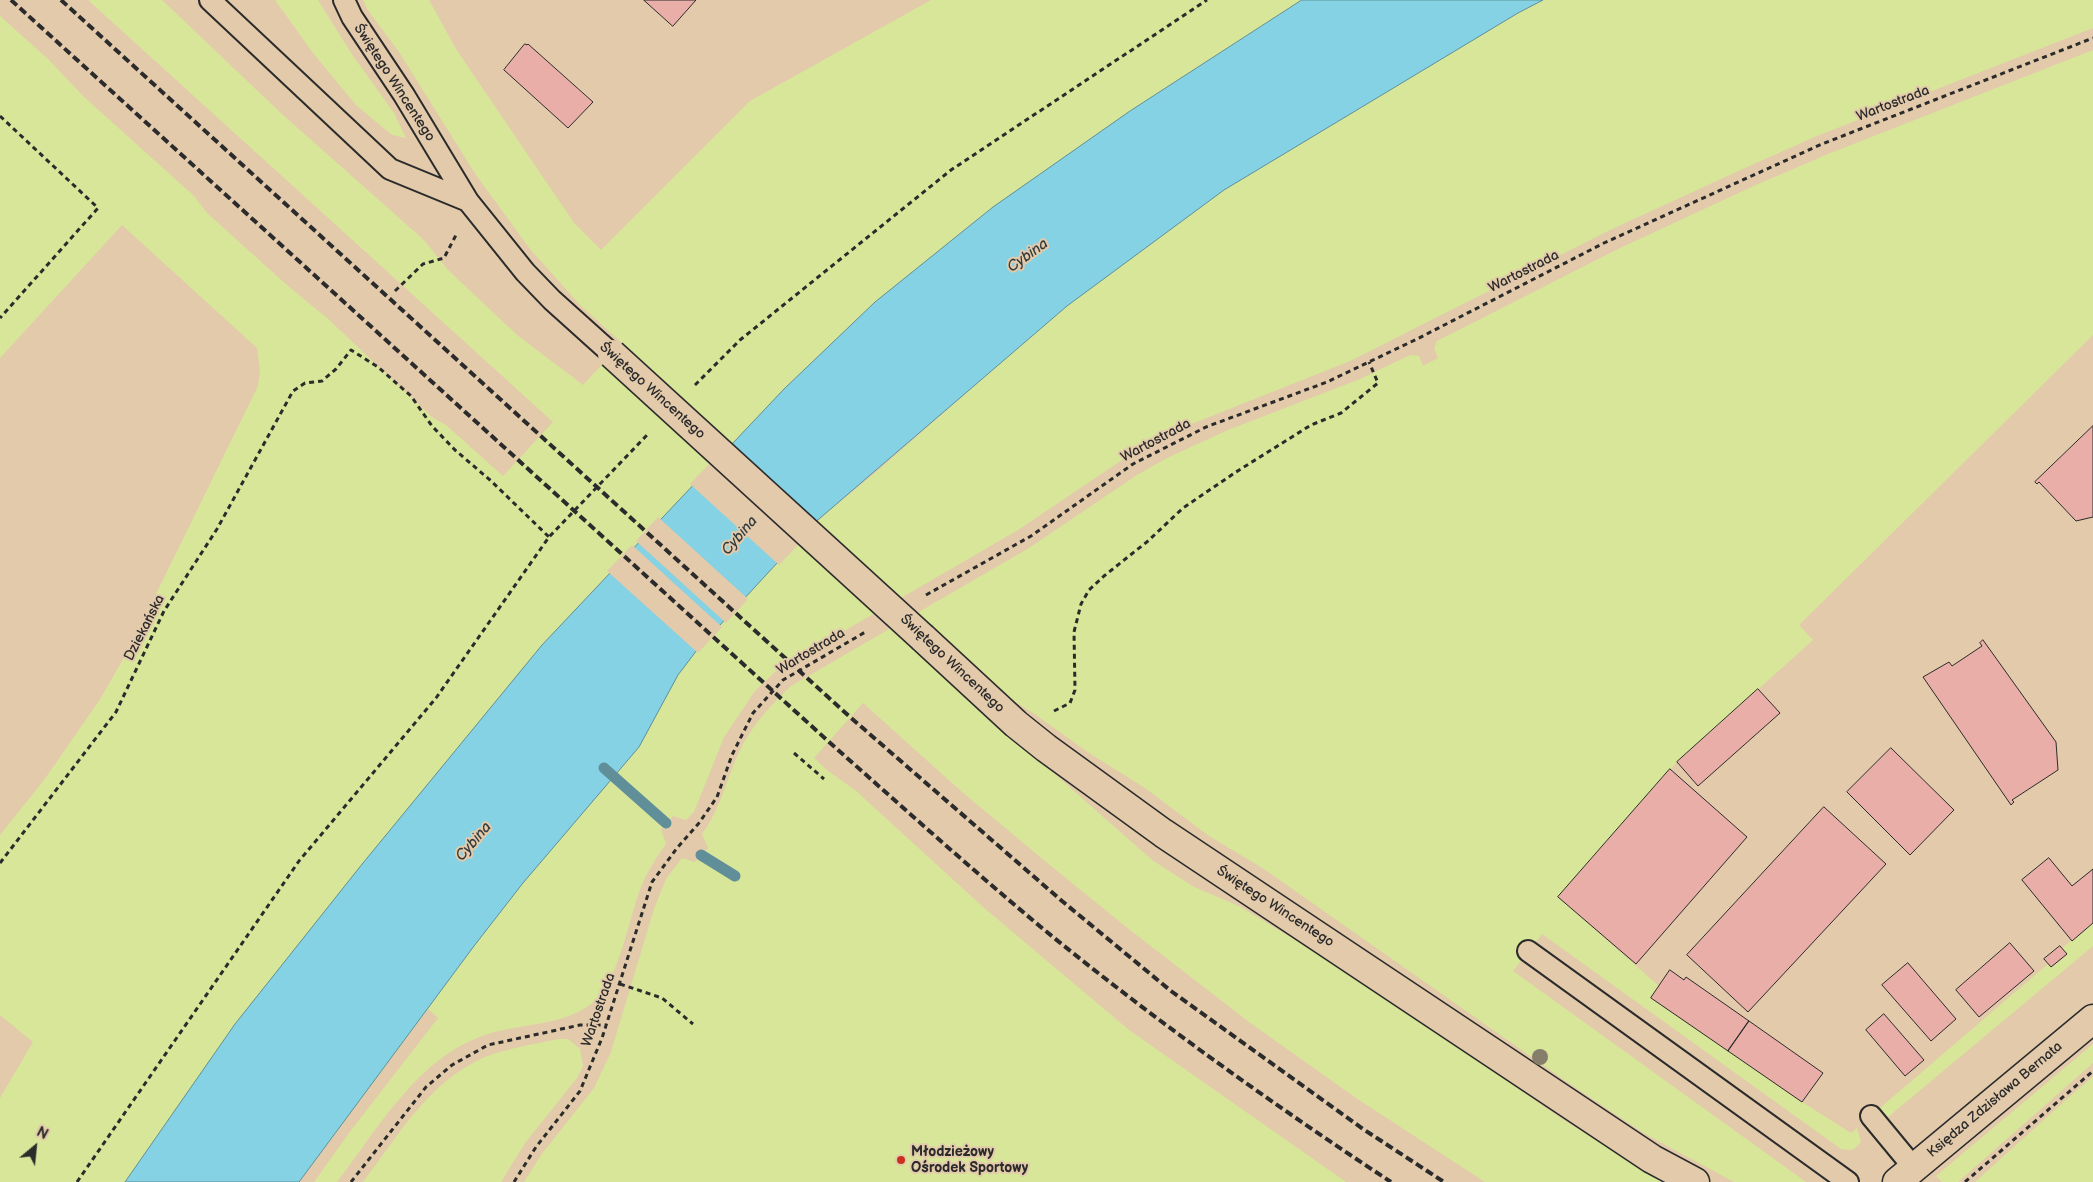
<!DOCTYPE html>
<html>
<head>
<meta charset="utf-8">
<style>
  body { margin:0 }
  #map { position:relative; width:2093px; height:1182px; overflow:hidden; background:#e3caab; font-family:"Balsamiq Sans",sans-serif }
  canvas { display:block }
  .north { position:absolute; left:10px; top:1122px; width:50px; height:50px; -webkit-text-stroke:4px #e3caab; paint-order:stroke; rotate:28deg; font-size:14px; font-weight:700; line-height:20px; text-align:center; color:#2b2b2b }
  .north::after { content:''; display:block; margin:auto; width:18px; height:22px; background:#2b2b2b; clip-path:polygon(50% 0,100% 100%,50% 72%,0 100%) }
</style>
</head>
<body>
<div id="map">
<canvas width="2093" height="1182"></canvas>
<div class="north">N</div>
</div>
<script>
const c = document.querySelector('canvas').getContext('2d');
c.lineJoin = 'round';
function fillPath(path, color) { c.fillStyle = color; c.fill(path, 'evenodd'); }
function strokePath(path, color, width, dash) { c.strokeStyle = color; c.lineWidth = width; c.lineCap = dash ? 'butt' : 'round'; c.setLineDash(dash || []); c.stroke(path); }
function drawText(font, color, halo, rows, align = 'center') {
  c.font = font + ' "Balsamiq Sans",sans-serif'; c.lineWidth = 4; c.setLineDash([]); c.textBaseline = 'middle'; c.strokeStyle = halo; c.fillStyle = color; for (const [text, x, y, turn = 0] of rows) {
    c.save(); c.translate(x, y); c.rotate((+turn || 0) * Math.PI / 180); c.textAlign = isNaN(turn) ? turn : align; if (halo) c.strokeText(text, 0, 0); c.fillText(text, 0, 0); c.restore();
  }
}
fillPath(new Path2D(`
  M88 0H162L283 115 424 240 448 270 517 335 583 385 622 343 580 305 530 249 476 175 399 52 367 9 363 0H429L456 49 574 223 601 250 750 101 931 0H1337L148 1182H0V1098L33 1042 0 1015V835L44 780 99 701 129 649 258 386 260 371 257 348 122 225 0 358V16L48 59 84 97 194 196 207 213 288 286 327 318 432 417 446 425 503 476 553 422Z
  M275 0H318L351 53 394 113 406 138 392 135 356 105 313 53Z
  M1415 0H2093V28L1817 136 1747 167 1610 230 1350 361 1189 425 1122 460 1018 530 777 670 755 691 724 737 694 812 686 820 673 816 661 830 666 844C656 858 647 872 641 887 628 920 619 983 591 1004 561 1027 517 1023 482 1036 416 1060 378 1129 337 1182H314L349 1133 438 1018 428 1009 299 1182H234L309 1062 812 525 877 471Z
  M2093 50V335L1799 625 1813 640 1677 762 1558 897 1659 986 1651 998 1802 1102 1851 1133 1857 1128 1861 1142 1853 1150 1841 1149 1542 934 1513 971 1806 1182H1734L1645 1134 1570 1084 1264 869 1209 836 1145 788 1089 753 1036 715 990 686 970 699 1152 860 1194 887 1239 906 1353 975 1562 1119 1664 1182H1485L1356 1098 1249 1022 1130 930 1051 866 962 792 863 703 814 758 828 771 855 790 983 907 1129 1030 1346 1182H524L541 1155 594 1088 611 1052 654 909 666 879 682 858 695 862 708 848 702 834C722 807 727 775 742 746 755 722 772 704 791 686L1029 548 1137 475 1167 458 1228 430 1360 379 1410 355 1419 356 1423 366 1438 358 1434 349 1437 341 1620 248 1756 185 1828 154Z
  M2093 923V946L1888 1117 1880 1108 2048 964 2052 967 2067 955 2062 948Z
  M559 1039H568L580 1049 583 1066 577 1078 525 1143 501 1182H363C398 1136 429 1081 485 1057 508 1048 535 1044 559 1039Z
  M2093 1044V1063L1958 1182H1942L1936 1176Z
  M2093 1077V1182H1975L2077 1090Z`), '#d7e699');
const water = new Path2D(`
  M1302 0H1543L1518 13 1224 190 1067 306 812 525 697 650 678 675 639 747 523 883 474 946 299 1182H125L235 1024 363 863 542 645 784 389 875 302 993 207 1130 111Z`);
fillPath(water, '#84d2e3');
strokePath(water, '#608f99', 1);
fillPath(new Path2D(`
  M730 442 819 523 779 565 690 484Z
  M658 517 748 599 726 623 636 541Z
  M632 545 722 627 698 653 607 571Z`), '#e3caab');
strokePath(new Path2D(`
  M604 768 666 823
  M701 855 735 876`), '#608f99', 11);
const building = new Path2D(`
  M644 0H696L673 26Z
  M525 44 527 45 528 44 593 102 568 128 504 70Z
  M2093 426V517L2076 521 2039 482 2037 484 2035 482Z
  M1983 640 2056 742 2058 770 2012 800 2014 802 2011 805 1923 677 1949 662 1952 666 1982 646 1980 643Z
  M1758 689 1780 713 1698 786 1677 762Z
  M1891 748 1954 810 1910 855 1847 792Z
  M1670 769 1747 837 1636 964 1558 897Z
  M1824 807 1886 864 1748 1012 1687 955Z
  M2049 858 2072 886 2093 869V923L2072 941 2022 880Z
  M2010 943 2034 971 1979 1017 1956 990Z
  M2060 946 2067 954 2051 967 2044 959Z
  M1908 963 1956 1019 1931 1041 1882 985Z
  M1670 970 1684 980 1686 977 1749 1021 1728 1051 1651 998Z
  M1884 1014 1924 1060 1905 1076 1866 1030Z
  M1749 1021 1823 1073 1802 1102 1728 1051Z`);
fillPath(building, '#e9aea7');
strokePath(building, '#2b2b2b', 1);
const lane = new Path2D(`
  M210 0 390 169 468 201
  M344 0 352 17 404 95 468 201 525 272 552 300 612 354
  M1528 951 1848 1182
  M1871 1116 1914 1168`);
const street = new Path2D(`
  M923 638 1016 724 1046 748 1163 833 1652 1159 1695 1182
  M1897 1182 2093 1019`);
strokePath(lane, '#2b2b2b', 24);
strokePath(street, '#2b2b2b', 31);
strokePath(new Path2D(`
  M0 116 98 208 0 318
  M395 291 423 264 444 258 456 235
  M695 385 740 340 951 170 1207 0
  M926 595 1031 536 1133 464 1206 427 1327 382 1417 339 1604 243 1822 144 2093 38
  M1054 711 1070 703 1075 690 1074 632 1081 604 1089 590 1104 576 1148 541 1183 508 1236 472 1311 425 1341 413 1378 383 1369 362
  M794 753 824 779
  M0 863 116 712 164 611 217 529 293 391 305 383 322 381 336 369 351 350 378 367 411 396 432 426 455 450 490 480 549 537
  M620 984 662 998 693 1024
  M77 1182 299 861 436 698 549 537 649 433
  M351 1182 426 1087 452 1065 488 1045 580 1025H607
  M514 1182 536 1147 580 1091 602 1038 652 882 677 848 699 823 717 797 732 755 753 713 783 680 867 631
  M1965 1182 2093 1071`), '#2b2b2b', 3, [5, 4]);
strokePath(lane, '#e3caab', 20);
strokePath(street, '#e3caab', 28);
strokePath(new Path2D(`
  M11 0 828 741C899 804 969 867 1042 928 1153 1019 1271 1103 1391 1182
  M61 0 850 717 1062 901 1171 991 1363 1129 1444 1182`), '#2b2b2b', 4, [8, 4]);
const streetBridge = new Path2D(`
  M612 354 923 638`);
strokePath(streetBridge, '#2b2b2b', 31, []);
strokePath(streetBridge, '#e3caab', 28);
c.fillStyle = '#877d6b';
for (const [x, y] of [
  [1540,1057]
]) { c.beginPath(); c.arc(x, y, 8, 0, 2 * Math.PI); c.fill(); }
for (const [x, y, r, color] of [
  [901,1160,5,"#c8321e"]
]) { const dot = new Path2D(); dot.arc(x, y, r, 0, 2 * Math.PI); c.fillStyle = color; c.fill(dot); strokePath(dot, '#e3caab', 2); }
drawText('14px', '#2b2b2b', '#e3caab', [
  ["Świętego Wincentego",394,83,57],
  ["Wartostrada",1893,104,-21],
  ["Wartostrada",1524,272,-27],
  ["Świętego Wincentego",652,391,42],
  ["Wartostrada",1156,441,-28],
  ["Dziekańska",145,628,-63],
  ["Wartostrada",811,652,-31],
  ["Świętego Wincentego",952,664,43],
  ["Świętego Wincentego",1275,907,33],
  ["Wartostrada",599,1010,-71],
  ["Księdza Zdzisława Bernata",1995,1100,-40]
]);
drawText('bold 14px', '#2b2b2b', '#e3caab', [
  ["Młodzieżowy",911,1152],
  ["Ośrodek Sportowy",911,1168]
], 'left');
drawText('italic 15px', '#343c3d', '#e3caab', [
  ["Cybina",1028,256,-36],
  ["Cybina",740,536,-49],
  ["Cybina",474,842,-49]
]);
</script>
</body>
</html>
